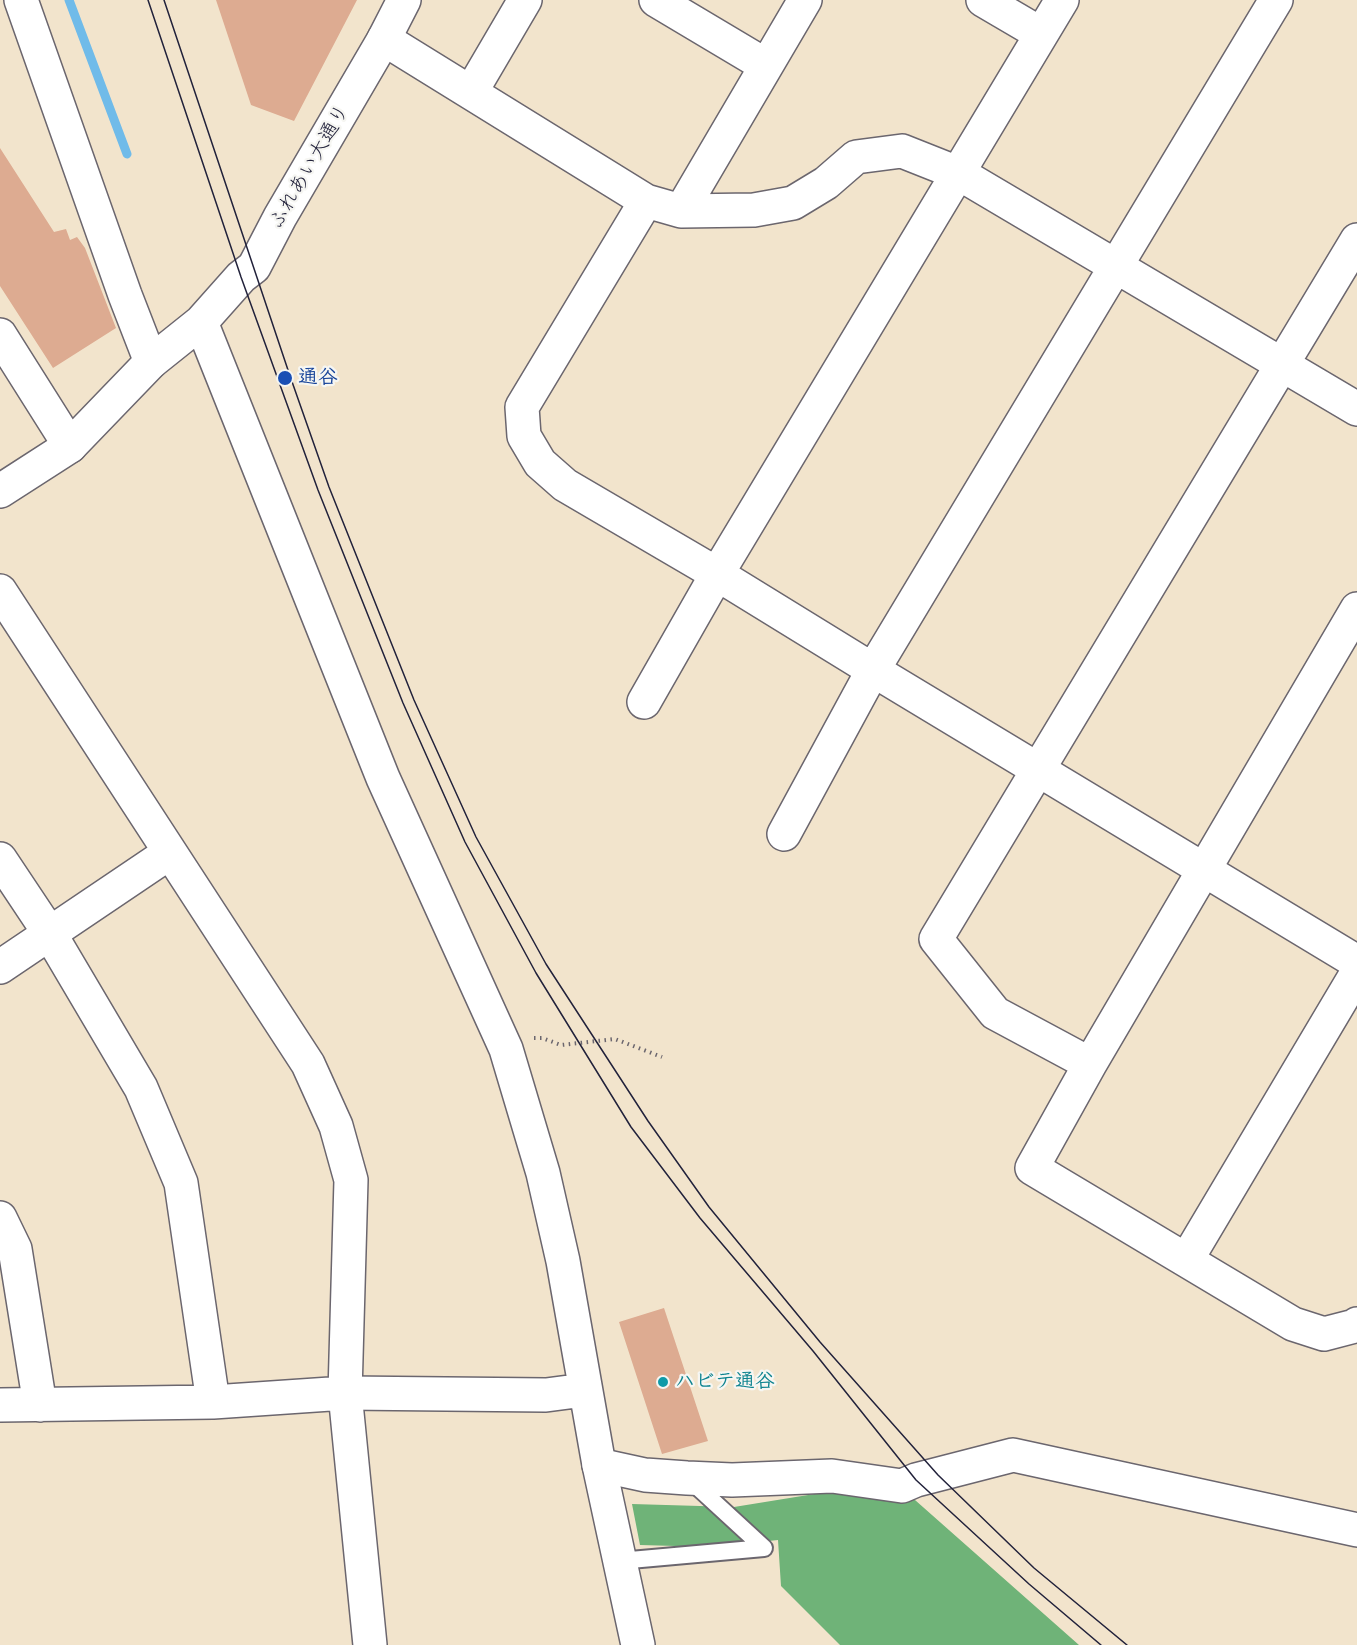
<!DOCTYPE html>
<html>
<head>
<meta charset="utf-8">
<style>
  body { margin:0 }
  canvas { display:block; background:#f2e4cc }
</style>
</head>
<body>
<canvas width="1357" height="1645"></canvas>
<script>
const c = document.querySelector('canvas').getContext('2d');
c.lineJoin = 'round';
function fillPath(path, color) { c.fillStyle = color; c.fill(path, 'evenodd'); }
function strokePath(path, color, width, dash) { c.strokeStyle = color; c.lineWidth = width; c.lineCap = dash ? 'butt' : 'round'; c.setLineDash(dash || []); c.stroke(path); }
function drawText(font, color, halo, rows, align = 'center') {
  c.font = font + ' Sriracha,"Klee One",sans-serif'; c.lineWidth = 4.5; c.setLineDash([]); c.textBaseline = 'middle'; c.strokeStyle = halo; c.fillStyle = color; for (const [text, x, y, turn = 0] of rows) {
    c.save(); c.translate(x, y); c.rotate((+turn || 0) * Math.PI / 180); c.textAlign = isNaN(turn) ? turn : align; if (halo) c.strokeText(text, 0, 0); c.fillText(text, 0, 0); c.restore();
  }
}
fillPath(new Path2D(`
  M839 1490 915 1500 1079 1645H840L781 1586 778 1540 711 1547 640 1545 632 1504 734 1507Z`), '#6fb378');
strokePath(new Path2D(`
  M69 0 127 154`), '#70bbe9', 9);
fillPath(new Path2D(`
  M216 0H357L294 121 251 105Z
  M0 148 54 232 66 229 70 240 77 237 85 248 116 328 53 368 0 286Z
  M664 1308 708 1441 662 1454 619 1322Z`), '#ddab91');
const service = new Path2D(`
  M619 1561 764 1548 690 1480`);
const minor = new Path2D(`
  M21 0 125 295 151 362
  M656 0 765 65
  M983 0 1041 34
  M384 39 646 201 681 211 754 210 793 203 826 183 856 157 902 151 960 174 1357 409
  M471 92 525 0
  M646 201 522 407 524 436 540 463 565 485 717 574 873 670 1357 962
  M681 211 805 0
  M0 335 70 446
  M0 591 308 1064 336 1126 351 1180 345 1393 370 1645
  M1357 609 1090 1064 1032 1168 1293 1324 1324 1334 1355 1326 1357 1324
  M644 702 717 574 1062 0
  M784 834 873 670 1276 0
  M0 859 50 934 141 1088 181 1183 213 1402
  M0 967 169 853
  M1090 1064 995 1013 936 939 1357 240
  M0 1218 15 1249 40 1405
  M1187 1259 1357 973
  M0 1405 213 1402 345 1393
  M599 1465 645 1475 687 1478 732 1480 832 1476 902 1486 916 1480 1013 1455 1357 1530`);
const tertiary = new Path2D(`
  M201 322 383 778 506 1049 543 1173 563 1261 599 1465 638 1645
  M0 491 70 446 151 362 201 322 241 277 254 267 280 217 384 39 404 0
  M345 1393 546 1395 584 1390`);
strokePath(service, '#6b666e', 20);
strokePath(minor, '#6b666e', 36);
strokePath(tertiary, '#6b666e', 36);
strokePath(new Path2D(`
  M534 1038H542L561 1045 615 1039 662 1057`), '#6b666e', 4, [1.5, 4.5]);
strokePath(service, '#fff', 16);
strokePath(minor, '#fff', 33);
strokePath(tertiary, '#fff', 33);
strokePath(new Path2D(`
  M148 0 241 277 318 490 403 703 465 842 536 973 631 1127 700 1218 813 1351 916 1480 1029 1584 1101 1645
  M164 0 290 376 329 487 414 700 476 837 546 964 648 1121 709 1207 820 1342 938 1475 1034 1568 1127 1645`), '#22223b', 1.5);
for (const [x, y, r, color] of [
  [285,378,8,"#1a4fb4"],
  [663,1382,6,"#0f9aa8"]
]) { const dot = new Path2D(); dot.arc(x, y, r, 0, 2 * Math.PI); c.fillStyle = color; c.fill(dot); strokePath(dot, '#f6f6f2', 2); }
drawText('20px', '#22223b', '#f6f6f2', [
  ["ふれあい大通り",310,167,-60]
]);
drawText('bold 20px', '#164399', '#f6f6f2', [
  ["通谷",298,378]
], 'left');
drawText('bold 20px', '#0d838f', '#f6f6f2', [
  ["ハビテ通谷",675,1382]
], 'left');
</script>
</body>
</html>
